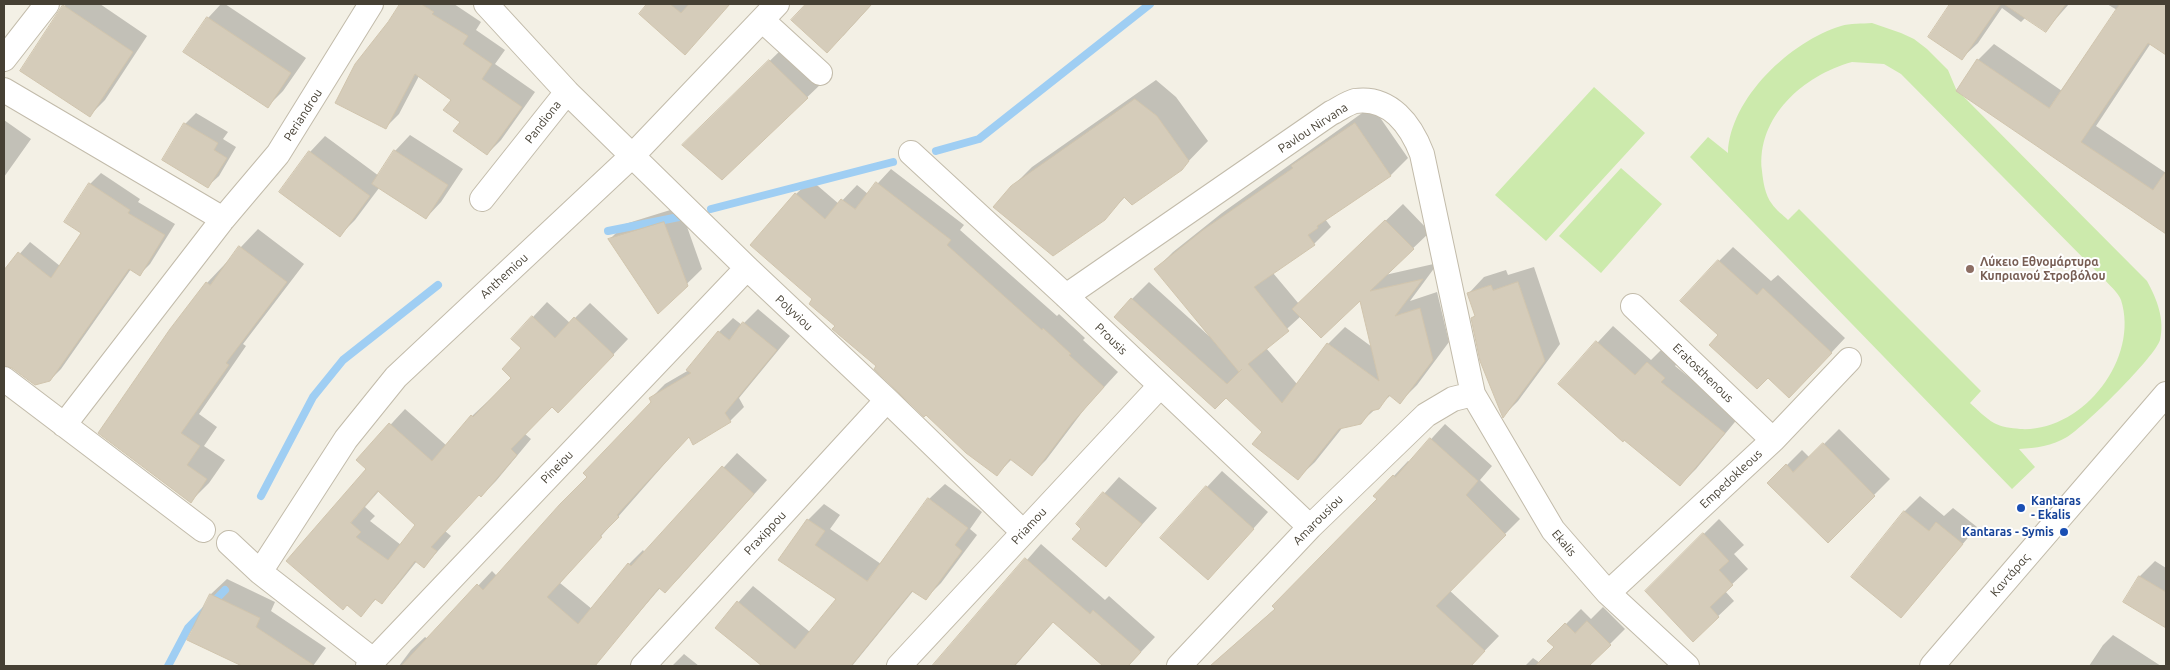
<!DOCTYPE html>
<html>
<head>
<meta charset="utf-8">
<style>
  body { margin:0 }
  #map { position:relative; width:2170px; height:670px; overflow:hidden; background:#f3f0e5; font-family:Ubuntu,sans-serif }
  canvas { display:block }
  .frame { position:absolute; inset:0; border:5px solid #464034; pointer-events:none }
</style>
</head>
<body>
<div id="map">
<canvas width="2170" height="670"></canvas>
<div class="frame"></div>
</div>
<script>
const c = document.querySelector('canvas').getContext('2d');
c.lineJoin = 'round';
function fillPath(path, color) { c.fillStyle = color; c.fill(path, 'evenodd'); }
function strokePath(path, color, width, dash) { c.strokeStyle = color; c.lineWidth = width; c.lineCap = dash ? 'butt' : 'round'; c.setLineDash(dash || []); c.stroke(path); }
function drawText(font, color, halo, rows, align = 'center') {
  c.font = font + ' Ubuntu,sans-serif'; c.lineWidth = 4; c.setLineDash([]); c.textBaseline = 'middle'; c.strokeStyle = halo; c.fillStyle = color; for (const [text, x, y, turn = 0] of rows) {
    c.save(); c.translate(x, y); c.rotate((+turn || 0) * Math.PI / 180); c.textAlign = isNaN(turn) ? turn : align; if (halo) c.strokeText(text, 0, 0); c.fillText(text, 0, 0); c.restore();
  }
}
fillPath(new Path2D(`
  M1872 23 1901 33 1914 39 1927 49 1948 70 1956 89 2147 281C2157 299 2165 320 2160 340 2155 357 2084 427 2067 437 2052 446 2036 448 2019 449L2035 467 2012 489 1690 157 1708 137 1728 153C1730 98 1791 41 1841 26 1850 23 1862 24 1872 23ZM1852 62 1884 64 1901 74 2104 279C2109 285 2118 292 2121 300 2140 360 2081 433 2020 429 2011 428 2001 427 1994 423 1985 418 1977 409 1970 403L1981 391 1799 209 1788 220C1783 215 1776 210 1772 204 1765 195 1763 181 1762 171 1756 117 1804 75 1852 62Z
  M1594 87 1645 133 1546 241 1495 195Z
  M1621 168 1662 204 1601 273 1559 236Z`), '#cceaac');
fillPath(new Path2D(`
  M66 4H100L147 36 105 100 90 115 21 71Z
  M221 4H225L306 58 283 91 268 106 208 18Z
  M401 4H454L481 22 476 30 505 50 495 64 535 92 501 140 487 154 462 121 453 99 419 76 399 114 385 128 389 23Z
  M649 4H730L685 53 640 14Z
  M808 4H872L843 36 793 20Z
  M1952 4H2069L2046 30 2026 17 2021 22 2002 8 1978 43 1962 58 1930 36Z
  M2107 4H2166V54L2151 43 2096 126 2166 173V232L1957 90 1978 60 1994 44 2062 91 2117 10Z
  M785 46 823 82 722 179 684 145Z
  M1156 80 1176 97 1208 141 1181 169 1125 197 1104 219 1012 187 1032 167Z
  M1372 106 1408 158 1391 175 1325 219 1331 227 1314 244 1273 273 1299 304 1403 204 1430 232 1385 275 1438 263 1410 301 1437 292 1449 342 1417 385 1400 402 1391 395 1360 423 1343 427 1315 462 1297 479 1263 432 1132 299 1149 282 1209 336 1210 335 1156 269 1173 252 1222 213ZM1361 298 1372 347 1345 327 1328 344 1297 384 1266 348 1301 316Z
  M196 113 228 132 223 139 236 147 219 176 208 186 163 159 185 124Z
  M4 120 31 139 4 177Z
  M410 135 463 169 441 202 426 218 379 188 355 220 340 235 310 152 325 136 379 176 395 151Z
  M891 169 964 225 960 230 1057 316 1059 314 1085 338 1083 340 1118 372 1086 407 1046 460 1032 474 1012 459 997 474 877 366 837 326 814 299 796 194 811 180 839 204 857 185 868 194Z
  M101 173 140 199 138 202 175 224 150 264 140 274 131 269 61 369 50 380 4 363V292L6 289 4 288V272L30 242 60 266 83 232 90 184Z
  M680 207 702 269 658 312 610 239 625 224Z
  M258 229 304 264 243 344 246 346 199 414 217 427 204 446 225 460 209 483 190 502 99 432 207 283Z
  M1733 247 1771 281 1778 275 1845 338 1803 383 1720 335 1719 261Z
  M1534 267 1560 344 1518 401 1503 416 1472 318 1476 315 1469 293 1484 277 1506 270 1508 275Z
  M547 302 570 323 590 303 628 339 573 397 552 406 525 434 531 439 496 481 481 496 479 494 445 531 451 536 424 567 417 561 396 587 382 602 377 598 361 615 288 561 368 468 358 460 405 409 447 446 472 416 513 378 533 317ZM379 491 417 524 401 545 370 521 375 516 365 507Z
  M758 309 790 336 739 398 744 407 730 421 689 436 560 583 592 609 629 564 643 550 645 553 737 453 767 480 679 578 665 591 661 587 593 666 591 664 588 666H399L411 650 425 637 428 639 492 571 497 576 589 477 653 402 651 398 665 384 689 370 719 332 733 318 742 325Z
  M1613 326 1651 360 1664 347 1679 362 1675 366 1739 417 1696 469 1680 485 1559 384Z
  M1445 424 1492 466 1480 480 1520 519 1449 590 1499 636 1470 666H1450L1440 657 1431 666H1313L1311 665 1309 666H1210L1276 608 1379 499 1375 496 1408 461 1410 462Z
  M1839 429 1890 479 1828 541 1769 483 1802 450 1810 458Z
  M1222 471 1268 512 1223 563 1207 487Z
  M1119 477 1157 508 1106 565 1082 529 1077 524Z
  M945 484 982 512 970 529 977 535 941 583 925 599 914 590 852 666H764L716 627 753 586 810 632 837 599 780 559 808 520 824 504 840 515 830 529 881 564 929 499Z
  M1920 496 1944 516 1953 508 1977 527 1916 600 1901 616 1904 512Z
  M1719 519 1744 545 1734 554 1748 569 1725 591 1734 601 1693 640 1646 591Z
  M1041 544 1105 600 1109 596 1155 637 1128 666H1104L1054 621 1015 666H934Z
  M2155 561 2166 568V626L2125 601 2140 576Z
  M227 579 275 602 271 611 326 648 313 666H245L189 639 211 594Z
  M1603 607 1625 629 1588 666H1525L1533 658 1540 663 1555 647 1549 641 1581 609 1591 619Z
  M2113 635 2161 666H2089L2103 645Z
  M684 654 699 666H672Z`), '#0003');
strokePath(new Path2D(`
  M936 151 979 139 1150 4
  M711 209 893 162
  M608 231 679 217
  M261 496 313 397 343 360 438 285
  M168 666 188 628 225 590`), '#9fcef3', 8);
const building = new Path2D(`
  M400 4H421L434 12 432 14 468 36 463 44 492 64 482 79 522 107 487 155 453 131 460 122 443 110 451 100 415 74 386 129 335 103 355 64 388 22Z
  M647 4H670L681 13 689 4H730L685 55 639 14Z
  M806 4H872L827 53 791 20Z
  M1950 4H2001L1962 60 1928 37Z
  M2004 4H2066L2046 32Z
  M2120 4H2166V55L2148 43 2081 142 2153 190 2166 171V234L1956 91 1977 59 2049 108Z
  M63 5 133 52 90 117 20 71Z
  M207 17 291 73 268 108 183 52Z
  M769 60 808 98 722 180 682 145Z
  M1135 99 1157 116 1189 161 1182 170 1132 205 1124 197 1105 220 1053 256 993 207 1011 186Z
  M184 123 218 143 214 150 227 158 208 188 162 160Z
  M1355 123 1391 176 1317 226 1318 228 1308 235 1315 245 1254 287 1289 331 1248 364 1282 403 1327 343 1379 381 1360 301 1321 338 1292 309 1385 220 1414 249 1370 291 1423 279 1395 316 1420 308 1433 360 1400 404 1389 395 1379 409 1371 411 1361 424 1339 429 1298 480 1252 444 1262 432 1226 398 1215 409 1114 317 1131 298 1227 384 1242 369 1239 372 1154 269 1203 230 1293 168 1291 166Z
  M394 150 448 185 426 219 372 184Z
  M309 151 370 196 340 237 279 192Z
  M876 182 951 240 947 245 1042 330 1043 328 1071 354 1069 355 1104 387 1072 423 1032 476 1010 459 997 476 966 453 926 415 924 417 874 369 876 366 832 329 835 326 809 304 812 299 750 245 795 193 825 219 841 199 855 209Z
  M89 183 130 210 128 213 165 235 140 276 129 269 50 381 35 385 12 368 4 366V270L18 252 51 278 81 233 64 222Z
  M664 222 688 286 658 314 608 239Z
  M239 246 287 282 226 363 229 365 181 433 200 446 187 465 207 479 191 503 98 433 170 329 206 282 210 285Z
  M1718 260 1757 295 1763 288 1832 353 1789 398 1768 378 1757 389 1709 345 1718 335 1680 301Z
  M1518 282 1545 361 1503 418 1480 361 1471 318 1475 316 1467 293 1491 285 1493 290Z
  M532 316 555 338 574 317 614 355 558 413 552 407 511 449 517 455 481 497 479 495 431 547 437 551 424 568 415 561 382 604 375 599 361 617 347 605 343 610 286 561 366 469 356 460 389 423 432 461 471 415 473 417 511 378 502 369 521 348 511 339ZM378 491 415 525 388 560 356 537 361 532 351 523Z
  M743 322 777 350 725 413 731 422 693 445 689 437 649 480 617 515 619 517 600 536 602 537 547 597 578 624 628 563 631 566 722 466 754 494 665 593 659 588 595 666H401L477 584 483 590 560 504 587 477 583 473 651 402 649 398 691 373 686 370 718 331 729 340Z
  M1596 341 1635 375 1647 362 1665 378 1661 382 1725 433 1680 486 1624 440 1623 442 1558 384Z
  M1430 438 1478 481 1466 495 1506 535 1436 606 1485 651 1471 666H1210L1275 609 1272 606 1377 499 1373 496 1393 475 1395 477Z
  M1823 443 1875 496 1828 543 1767 483 1786 464 1793 472Z
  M1206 486 1254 529 1208 580 1160 538Z
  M1103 492 1142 524 1106 567 1072 539 1081 529 1076 524Z
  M928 498 968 528 955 545 962 551 926 600 912 591 851 666H762L715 628 737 601 795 649 836 599 778 560 807 519 825 531 815 545 867 581Z
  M1904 511 1929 531 1936 522 1963 544 1901 618 1851 577Z
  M1703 533 1729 561 1719 570 1733 585 1710 607 1719 617 1693 642 1645 591Z
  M1025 558 1090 614 1093 610 1141 652 1128 666H1103L1053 622 1014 666H932Z
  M2139 576 2166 592V628L2123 602Z
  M210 594 260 618 256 627 315 666H242L187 640Z
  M1587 621 1611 645 1589 666H1535L1554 647 1547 641 1565 623 1575 633Z`);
fillPath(building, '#d5ccba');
strokePath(building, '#d0c4ad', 1);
const minor = new Path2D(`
  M486 4 567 92 747 268 887 400 1023 532
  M762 20 820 73
  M4 59 47 4
  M4 90 223 219
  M911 153 1066 296 1310 527
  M482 199 567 92
  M1066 296 1331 113C1338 110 1347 103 1355 101 1390 96 1411 125 1422 154L1473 394 1553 530 1608 593 1687 666
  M1633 306 1773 440
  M4 379 203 530
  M64 425 223 219 278 154 371 4
  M229 543 260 572 373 660
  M260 572 346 439 396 377 633 155 777 4
  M1608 593 1773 440 1849 360
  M368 666 747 268
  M643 666 887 400
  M899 666 1160 386
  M1179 666 1310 527 1426 415 1453 399 1473 394
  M1932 666 2166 394`);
strokePath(minor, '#c2bbaa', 26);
strokePath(minor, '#fff', 24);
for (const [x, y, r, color] of [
  [1970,269,5,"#8d6e63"],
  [2021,508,5,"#1a4fb4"],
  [2064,532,5,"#1a4fb4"]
]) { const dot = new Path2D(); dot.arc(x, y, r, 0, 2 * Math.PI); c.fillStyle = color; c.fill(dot); strokePath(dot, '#fff', 2); }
drawText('12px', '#464034', '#fff', [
  ["Periandrou",303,115,-57],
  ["Pandiona",543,122,-52],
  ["Pavlou Nirvana",1313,128,-33],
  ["Anthemiou",504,276,-43],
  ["Polyviou",794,313,43],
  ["Prousis",1111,339,44],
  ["Eratosthenous",1703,373,44],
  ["Pineiou",557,467,-46],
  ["Empedokleous",1731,479,-43],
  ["Amarousiou",1318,520,-45],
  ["Priamou",1029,526,-47],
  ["Praxippou",765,533,-47],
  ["Ekalis",1564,543,50],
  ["Καντάρας",2010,575,-49]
]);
drawText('bold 12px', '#785e54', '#fff', [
  ["Λύκειο Εθνομάρτυρα",1980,262],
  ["Κυπριανού Στροβόλου",1980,276]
], 'left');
drawText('bold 12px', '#164399', '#fff', [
  ["Kantaras",2031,501],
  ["- Ekalis",2031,515],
  ["Kantaras - Symis",2054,532,"right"]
], 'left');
</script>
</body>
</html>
